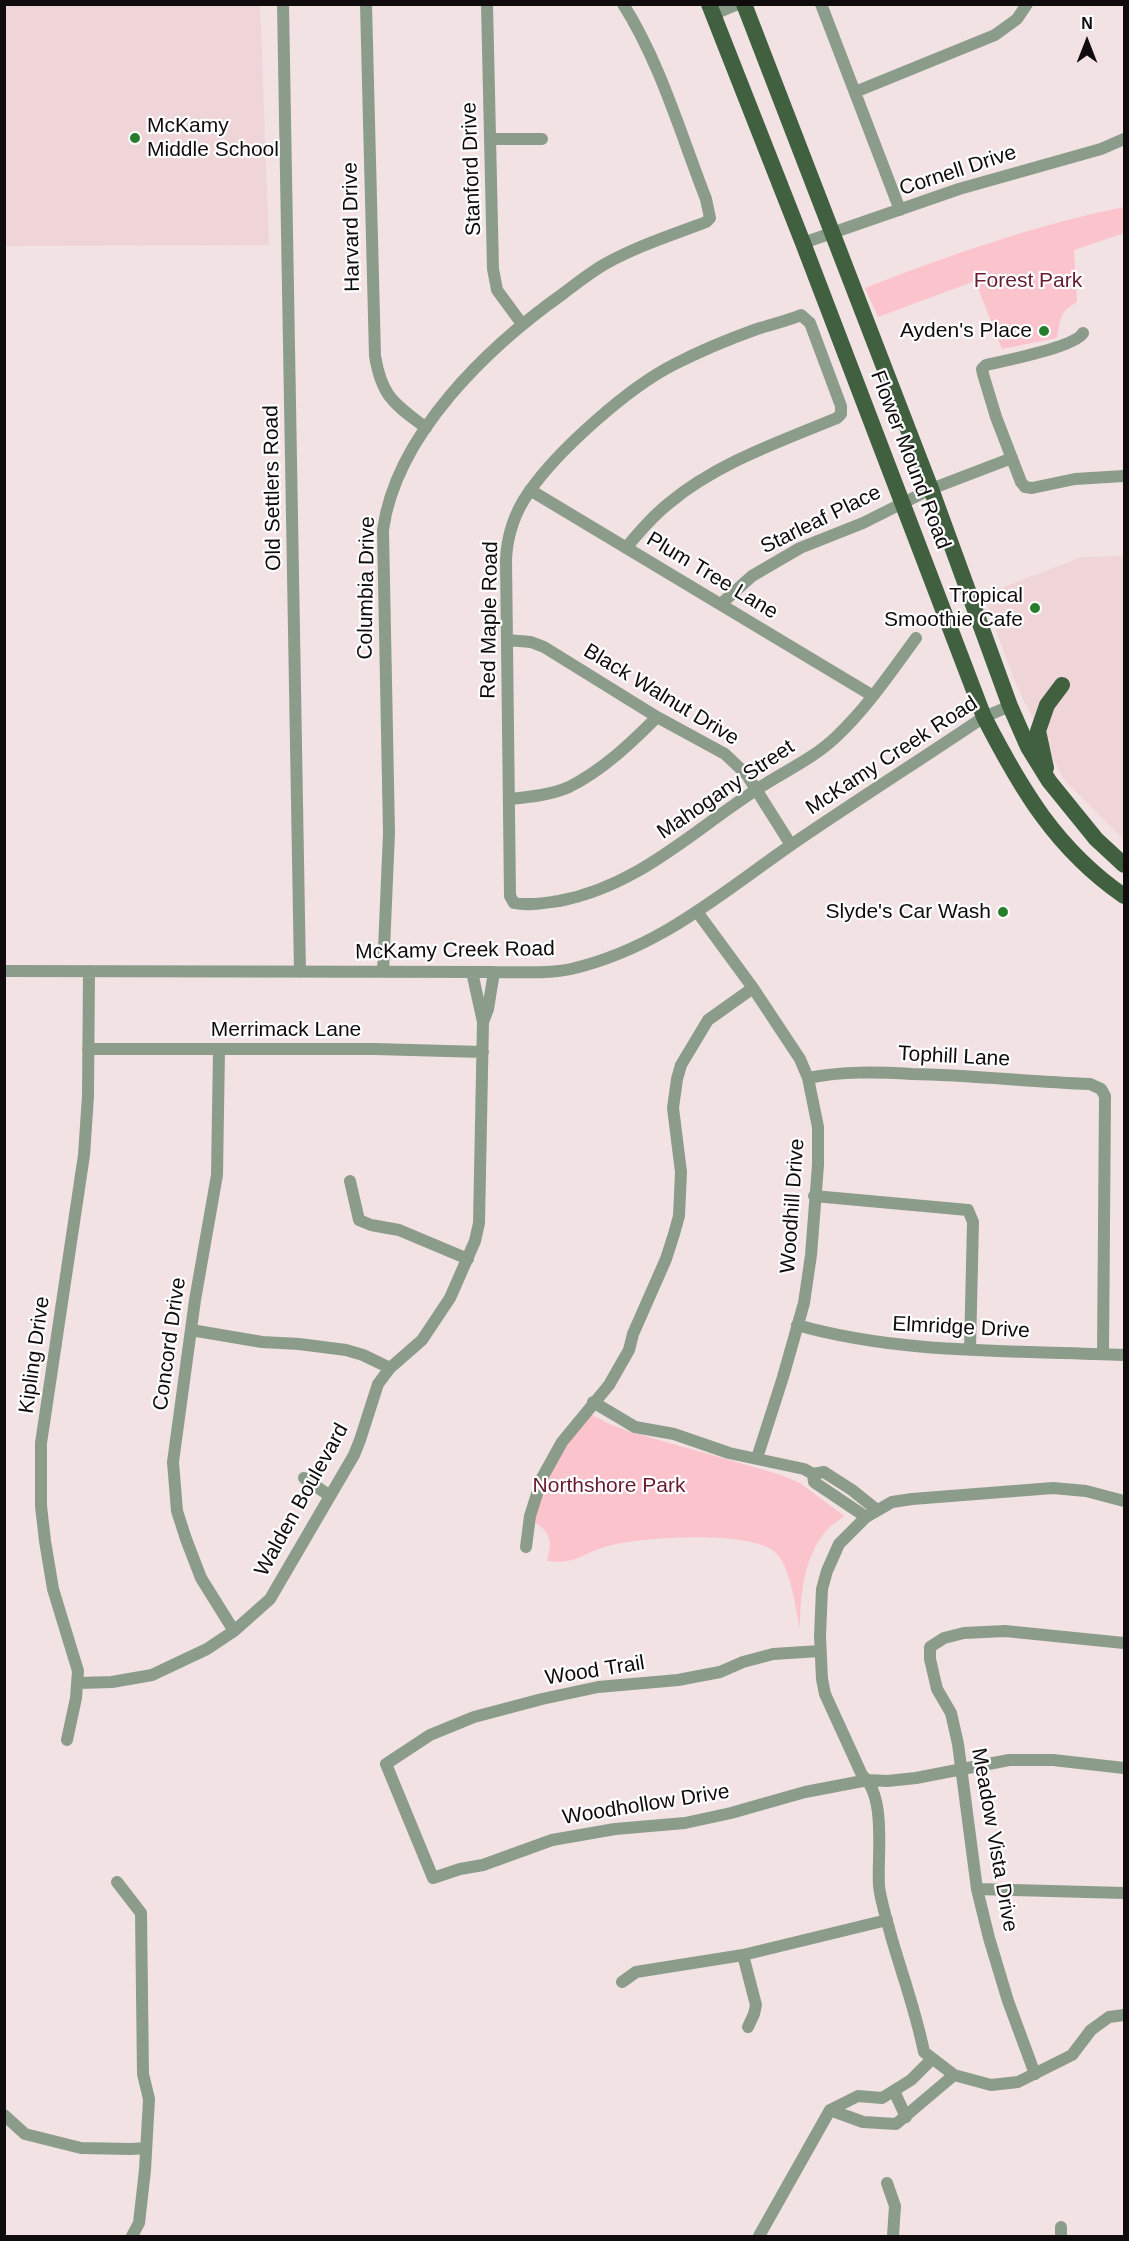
<!DOCTYPE html>
<html>
<head>
<meta charset="utf-8">
<style>
  body { margin:0 }
  #map { position:relative; width:1129px; height:2241px; overflow:hidden; background:#f2e2e4; font-family:Helvetica,sans-serif }
  canvas { display:block }
  .frame { position:absolute; inset:0; border:6px solid #100b0c; pointer-events:none }
  .north { position:absolute; left:1057px; top:12px; width:60px; height:60px; -webkit-text-stroke:4px #fff; paint-order:stroke; rotate:0deg; font-size:16px; font-weight:700; line-height:24px; text-align:center; color:#100b0c }
  .north::after { content:''; display:block; margin:auto; width:21px; height:27px; background:#100b0c; clip-path:polygon(50% 0,100% 100%,50% 72%,0 100%) }
</style>
</head>
<body>
<div id="map">
<canvas width="1129" height="2241"></canvas>
<div class="frame"></div>
<div class="north">N</div>
</div>
<script>
const c = document.querySelector('canvas').getContext('2d');
c.lineJoin = 'round';
function fillPath(path, color) { c.fillStyle = color; c.fill(path, 'evenodd'); }
function strokePath(path, color, width, dash) { c.strokeStyle = color; c.lineWidth = width; c.lineCap = dash ? 'butt' : 'round'; c.setLineDash(dash || []); c.stroke(path); }
function drawText(font, color, halo, rows, align = 'center') {
  c.font = font + ' Helvetica,sans-serif'; c.lineWidth = 4.5; c.setLineDash([]); c.textBaseline = 'middle'; c.strokeStyle = halo; c.fillStyle = color; for (const [text, x, y, turn = 0] of rows) {
    c.save(); c.translate(x, y); c.rotate((+turn || 0) * Math.PI / 180); c.textAlign = isNaN(turn) ? turn : align; if (halo) c.strokeText(text, 0, 0); c.fillText(text, 0, 0); c.restore();
  }
}
fillPath(new Path2D(`
  M4 5H260L269 245 5 246Z
  M1124 556V840L1064 780 1017 687 983 595 1082 557Z`), '#efd5d8');
fillPath(new Path2D(`
  M1124 207V233L1074 250 1077 302C1058 313 1061 320 1057 338L1002 349 975 281 878 317 865 288C949 255 1036 225 1124 207Z
  M589 1413 607 1423 631 1432 778 1474 800 1483 844 1516C838 1521 830 1526 825 1532 804 1558 800 1596 800 1628 795 1607 791 1569 777 1554 755 1529 639 1537 608 1546 582 1553 576 1565 547 1561 552 1544 552 1532 535 1523V1518L547 1475 563 1445Z`), '#fbc3cb');
strokePath(new Path2D(`
  M283 4 300 972
  M366 4 375 356C382 398 395 404 426 428
  M487 4 493 269 497 290 522 324
  M821 4 900 210
  M714 14 738 4
  M855 92 995 35 1017 19 1027 4
  M491 139H542
  M803 243 959 189 1101 149 1124 139
  M1083 333C1075 347 1004 361 986 365L982 369 983 374 996 417 1021 482 1025 487 1032 488 1075 479 1124 476
  M530 490 873 696
  M626 548C639 532 652 517 668 504 717 463 779 442 837 418L841 414V406L810 323 801 315C787 321 772 324 757 329 729 339 700 351 673 365 628 388 558 450 529 492 515 512 507 535 506 560L510 896 514 903C528 906 544 903 559 901 638 886 691 832 756 790 783 772 813 759 836 737 867 708 891 672 916 638
  M722 603 752 576 800 548 863 523 931 489 1012 458
  M507 640 531 642 544 647 657 717 725 754 747 775 791 845
  M510 799C529 797 551 795 569 787 603 770 631 743 657 717
  M698 913 753 988 800 1059 808 1078 818 1127V1165L811 1255 804 1303 783 1377 757 1458
  M4 971 494 972C519 972 547 974 571 969 658 949 719 895 791 845 854 802 920 760 984 717L1010 706
  M383 972 389 833 383 530C396 434 489 346 564 293 577 283 591 272 605 264 637 246 672 235 706 222L710 218 706 199C681 135 660 62 623 4
  M483 1022 488 1009 494 972
  M88 1049H375L483 1052
  M219 1050 217 1175 195 1300 173 1462 177 1511 186 1539 201 1578 234 1631
  M808 1078C843 1071 877 1072 912 1074 972 1075 1031 1082 1090 1084L1101 1089 1105 1096 1103 1354
  M350 1181 359 1220 371 1225 399 1230 468 1259
  M814 1196 968 1210 973 1222 970 1349
  M797 1325C903 1355 1015 1350 1124 1355
  M191 1330 262 1342 299 1344 346 1350 363 1355 390 1368
  M593 1402 635 1427 674 1434 729 1453 804 1469 813 1474 824 1472 852 1490 877 1510
  M813 1474 814 1482 866 1517
  M304 1478 330 1496
  M1124 1501 1086 1491 1053 1488 912 1499 892 1502 866 1517 839 1544 827 1571 822 1589 820 1636 822 1679 825 1694 862 1775C887 1796 877 1856 879 1886 881 1903 887 1920 891 1936 902 1974 916 2012 924 2052L954 2075 991 2085 1018 2082 1072 2055 1091 2030 1109 2017 1124 2015
  M526 1547 530 1516 542 1478 562 1442 609 1385 629 1350 633 1334 666 1259 674 1234 679 1216 681 1172 673 1108 677 1079 681 1065 708 1020 753 988
  M820 1651 773 1654 743 1662 720 1672 678 1680 598 1687 542 1699 474 1717 430 1735 386 1764 433 1878 460 1869 483 1865 552 1840 615 1829 685 1823 731 1813 805 1792 868 1780 887 1781 916 1778 1009 1760H1053L1124 1768
  M78 1683 112 1682 152 1675 207 1649 234 1631 270 1599 354 1455 360 1440 378 1384 390 1368 422 1340 450 1298 475 1241 479 1223 483 1022 472 972
  M67 1740 76 1698 78 1671 53 1589 45 1541 41 1506V1443L84 1155 88 1096 89 971
  M117 1882 141 1913 143 2074 149 2099 145 2170 139 2223 132 2236
  M977 1889 1124 1893
  M743 1955 756 2005 754 2014 748 2027
  M622 1982 636 1972 743 1955 887 1920
  M1035 2074 1008 2001 989 1938 977 1889 958 1744 951 1713 937 1689 930 1659V1647L944 1638 964 1633 1005 1631 1124 1643
  M894 2091 906 2117
  M830 2110 863 2122 896 2124 954 2075
  M4 2115 25 2134 81 2148 131 2149 145 2148
  M887 2183 895 2206 893 2236
  M1061 2227V2236
  M759 2236 830 2110 858 2096 882 2098 911 2080 932 2059`), '#8b9d8a', 12);
strokePath(new Path2D(`
  M709 4 803 243 984 717C1021 789 1056 849 1124 896
  M744 4 931 489 1010 706 1028 747 1049 781 1096 839 1124 865
  M1046 768 1038 731 1047 705 1062 685`), '#406040', 16);
for (const [x, y, r, color] of [
  [135,138,6,"#267e2d"],
  [1044,331,6,"#267e2d"],
  [1035,608,6,"#267e2d"],
  [1003,912,6,"#267e2d"]
]) { const dot = new Path2D(); dot.arc(x, y, r, 0, 2 * Math.PI); c.fillStyle = color; c.fill(dot); strokePath(dot, '#fff', 2); }
drawText('21px', '#100b0c', '#fff', [
  ["McKamy",147,126,"left"],
  ["Middle School",147,150,"left"],
  ["Ayden's Place",1032,331],
  ["Tropical",1023,596],
  ["Smoothie Cafe",1023,620],
  ["Slyde's Car Wash",991,912]
], 'right');
drawText('21px', '#100b0c', '#fff', [
  ["Stanford Drive",472,169,-92],
  ["Cornell Drive",958,171,-18],
  ["Harvard Drive",352,227,-91],
  ["Flower Mound Road",910,460,69],
  ["Old Settlers Road",273,488,-91],
  ["Starleaf Place",821,520,-26],
  ["Plum Tree Lane",712,576,31],
  ["Columbia Drive",367,588,-89],
  ["Red Maple Road",490,620,-89],
  ["Black Walnut Drive",661,695,31],
  ["McKamy Creek Road",892,756,-33],
  ["Mahogany Street",726,790,-34],
  ["McKamy Creek Road",455,951,-1],
  ["Merrimack Lane",286,1030],
  ["Tophill Lane",954,1057,3],
  ["Woodhill Drive",793,1206,-86],
  ["Elmridge Drive",961,1328,3],
  ["Concord Drive",170,1344,-82],
  ["Kipling Drive",35,1355,-82],
  ["Walden Boulevard",302,1500,-61],
  ["Wood Trail",595,1671,-9],
  ["Woodhollow Drive",646,1805,-9],
  ["Meadow Vista Drive",994,1840,80]
]);
drawText('21px', '#661c2f', '#fff', [
  ["Forest Park",1028,281],
  ["Northshore Park",609,1486]
]);
</script>
</body>
</html>
